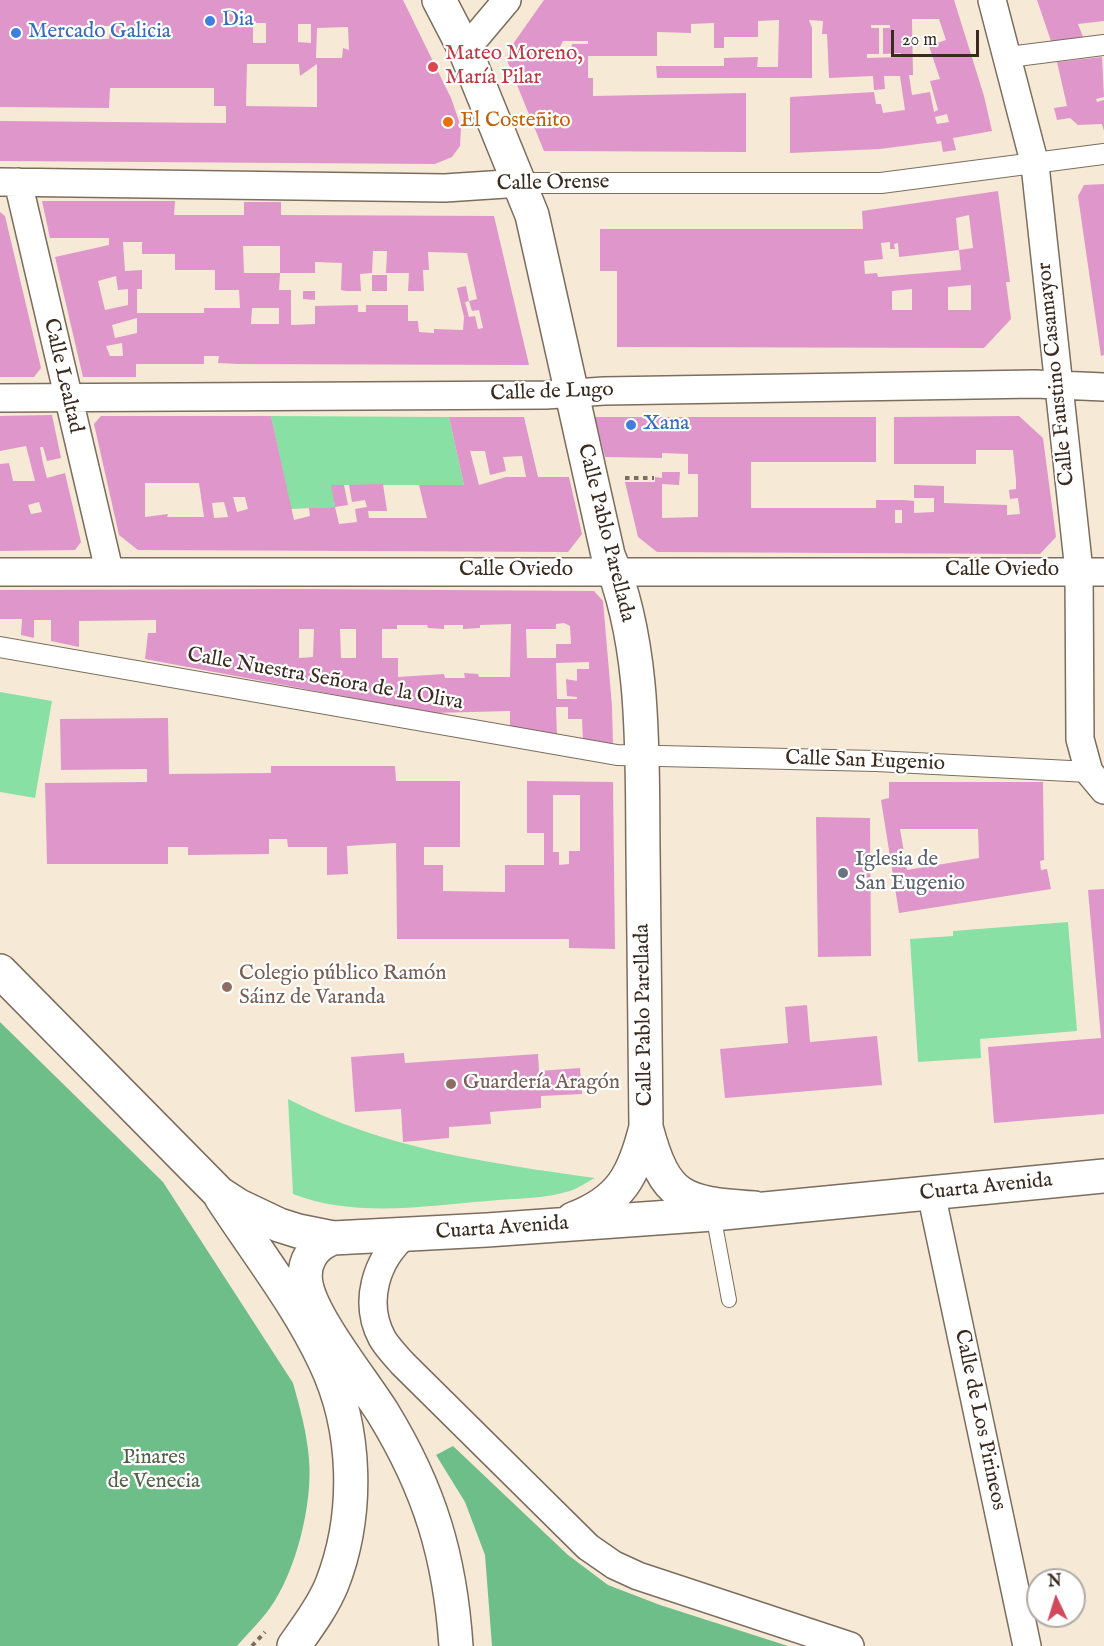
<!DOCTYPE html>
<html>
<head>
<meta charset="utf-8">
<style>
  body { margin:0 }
  #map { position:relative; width:1104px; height:1646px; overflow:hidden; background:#f6ead7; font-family:"IM FELL English",serif }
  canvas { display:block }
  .north { position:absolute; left:1026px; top:1568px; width:60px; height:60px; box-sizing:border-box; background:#fff; border:2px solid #b1aaa5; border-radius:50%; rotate:356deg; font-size:16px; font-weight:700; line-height:24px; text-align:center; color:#3b2a1e }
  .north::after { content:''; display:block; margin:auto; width:21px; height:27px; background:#d1495b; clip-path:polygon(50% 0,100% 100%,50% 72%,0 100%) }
  .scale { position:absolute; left:891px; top:30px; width:88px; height:27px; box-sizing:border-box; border:3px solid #3b2a1e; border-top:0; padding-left:8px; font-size:18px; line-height:21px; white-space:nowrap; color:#3b2a1e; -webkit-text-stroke:4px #fff; paint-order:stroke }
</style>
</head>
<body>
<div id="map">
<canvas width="1104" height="1646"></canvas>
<div class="north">N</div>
<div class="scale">20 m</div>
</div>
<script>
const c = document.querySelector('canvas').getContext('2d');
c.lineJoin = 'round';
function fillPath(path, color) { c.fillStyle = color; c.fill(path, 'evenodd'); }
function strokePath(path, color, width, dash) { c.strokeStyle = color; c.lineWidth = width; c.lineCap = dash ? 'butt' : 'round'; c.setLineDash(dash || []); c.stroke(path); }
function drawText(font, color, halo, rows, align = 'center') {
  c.font = font + ' "IM FELL English",serif'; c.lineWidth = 4.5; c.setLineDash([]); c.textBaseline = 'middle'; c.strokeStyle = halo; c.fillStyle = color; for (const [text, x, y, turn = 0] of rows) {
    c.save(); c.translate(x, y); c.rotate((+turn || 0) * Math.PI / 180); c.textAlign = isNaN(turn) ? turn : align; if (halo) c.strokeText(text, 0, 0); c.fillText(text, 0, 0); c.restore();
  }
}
fillPath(new Path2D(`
  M271 416 449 417 464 485H332L335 507 291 509Z
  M0 692 52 701 35 798 0 792Z
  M1068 922 1077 1031 980 1039 981 1058 918 1062 910 939 953 936V931Z
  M288 1099C384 1149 488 1163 595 1178 587 1182 579 1188 570 1191 545 1199 515 1198 488 1201 424 1206 355 1218 293 1194Z`), '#88e0a4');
fillPath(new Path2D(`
  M0 1022 163 1182 293 1383C300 1408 307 1433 309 1459 313 1503 296 1572 270 1608 261 1621 248 1633 237 1646H0Z
  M453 1446 568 1555 608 1585 660 1605 788 1646H492L485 1555 465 1502 436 1455Z`), '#6ebe8a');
fillPath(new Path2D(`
  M0 0H403L451 98 461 127 460 146 452 157 435 164 0 161V121L226 123V106H214V88H110L109 108 0 107ZM253 23H266V43H253ZM298 24H311V43L298 42ZM62 26H110L109 39H62ZM348 27 349 50 343 48 342 58H316L317 28ZM247 64H299L300 76 317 64V107L246 106Z
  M544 0H954L984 96 992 131 953 138 956 150 943 152 941 141 880 149 790 153V97L874 92 876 104H881L883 113 905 110 900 76H884L885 89 874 90 873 76 829 78 827 34H822L823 21 809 20 812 28V78H657L656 66H724V58L758 57 757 67H778L779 20 758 21V37H724V48H714V23L691 24V33L657 32V56H588V78H593V96L746 93V152L544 151 506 58 508 51ZM912 19H939L946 40 929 46 940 79 930 81 938 110 934 112 930 92 912 95 909 75H913ZM871 25H890V28H883V54L901 53V57L867 58V54H879V28H871ZM563 41H588V44H572L570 55 559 49ZM947 114 949 122 937 124 935 117Z
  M1037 0H1104V21L1078 24 1083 37 1051 41Z
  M1102 57 1104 97 1096 99 1097 102 1104 100V131L1102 124 1078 125 1070 118 1057 120 1054 108 1067 106 1057 62Z
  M1104 184V355L1101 356 1078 196 1084 185Z
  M998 191 1010 282H1006L1011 319 984 348 617 347V271H600V229H863L862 211ZM969 215 973 248 959 250 961 270 878 277 877 273 865 274 864 261 883 259 881 243 890 242V249H895L894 244 898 243 899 257 959 250 956 218ZM971 285V310H948V287ZM912 289V310H892V291Z
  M42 201H175L174 215H244V202H281V215L494 216 529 365 239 364 218 363 219 356H204V364H136V377H83L55 257 109 245V238H50ZM123 242H142V254H175V270H215V290H239L240 308H204V313H137V289H142V270L125 271ZM243 246H280V273H315V262L342 263 341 290 346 291H361L360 274 372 273 373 251H387L386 273H409L408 291H424L423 270H429L428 252 467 253 477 299 469 301 472 311 479 310 483 328 478 329 475 316 469 317 465 302 469 301 466 286 457 288 464 317 463 330 434 329V333L419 332 418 321H408V305H366V312H358V305L315 306V324L291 325V290H279L280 273H244ZM116 276 118 290 128 289V305L105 310 98 281ZM252 308H279V324H251ZM137 318V333L115 338 112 325ZM122 343 123 356H110L106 346Z
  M0 212 5 216 41 368 34 377H0Z
  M372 275H387V291H372Z
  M303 291H315V300L303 299Z
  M52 415 61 458 47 461 43 447H40L43 463 47 478 65 473 81 542 75 550 0 551V464L9 463 13 481H35L26 446 0 451V416ZM39 502 42 512 31 514 28 505Z
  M101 416H271L294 520 310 516 309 508 335 507 339 524 357 522 355 509 367 507 365 500 352 502 349 485 383 484 387 511H368L369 518H427L419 485H464L449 417H524L538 477H569L582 534 568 552 138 550 119 535 94 424ZM470 451H485L490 475 506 471 503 457 522 456 526 477H506L479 485ZM145 483H199L204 517H167L168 514 145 517ZM233 497H245L248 509 237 512ZM224 502 228 517 214 518 212 503Z
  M1019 416 1043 438 1056 537 1040 554 657 552 638 537 625 482H655V477L662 478V472H680L679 485 662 484V518L698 517V474H688V454L662 453V458L605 457 595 417H876V462H751V508H876V500H904L914 501V513L934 512V498H914V485L944 486V503L1007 505V515L1020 514 1018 498 1010 499 1009 490 1016 489V480L1013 450H976V464H894V417ZM895 510H902V523H895Z
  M331 485H344L348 505 335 507Z
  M298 589 594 591 603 601 612 706 613 746 583 741 582 719H568V707H556L557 736 510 728V711L433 713 145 659 148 633H156V620L79 621V647L51 641V620H34V638L21 635 22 619H0V590ZM564 623 570 626 571 644H556V658H527L526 629H556V624ZM511 624 510 677H479L478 674 464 673 465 678H445L444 674 398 677V658H382V629H397V625H427L428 628 444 629V625H463V629L480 628V625ZM299 629H314L313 657 299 658ZM340 629H356V658H341ZM589 662V669H577V681L566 679 567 696 577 697V699H557L556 663Z
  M168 718 169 774 271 773V766H395L396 781H460V847H424V865H443V891L505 892V865H544V833H527V781L613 782 615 949 569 948V939H397L396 843 347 846 348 874 327 875V847H288L287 839H269V854L188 855V847H168V864H47L45 783 147 782V769L61 770 60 719ZM553 795H580V851H569V864L559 865V852H553Z
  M889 782H1043L1044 860 1040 861 1041 870 1047 869 1051 889 899 913 881 800 889 798ZM900 829H978L979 858 907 870Z
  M816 817 870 818 871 956 818 957Z
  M1104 889V1114L994 1123 988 1047 1101 1038 1088 890Z
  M807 1005 810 1042 877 1036 882 1085 725 1098 720 1049 788 1043 785 1007Z
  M404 1053 405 1063 538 1054 539 1071 580 1068 582 1094 541 1096V1108L490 1112 491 1124 449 1127V1138L403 1142 401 1109 355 1112 351 1057Z`), '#df96ca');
const service = new Path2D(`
  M713 1214 729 1300`);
const pedestrian = new Path2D(`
  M1009 57 1104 45
  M521 183H881L1104 154
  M0 647 617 755 876 761 1089 772`);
const minor = new Path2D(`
  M992 0 1035 165 1079 571 1080 739 1089 772 1104 790
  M465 50 507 0
  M0 182 445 188 521 183
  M18 182 109 570
  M0 398 546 395 604 391 1035 384 1104 387
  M0 572H1104
  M931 1193 1027 1646
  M405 1235C376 1260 363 1302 382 1338 387 1347 396 1356 403 1364L588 1547 614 1565 638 1576 850 1646`);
const tertiary = new Path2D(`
  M439 0 465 50 532 215 608 555C646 644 642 754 643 850 644 942 645 1034 646 1127 665 1199 682 1203 754 1208
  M0 971 219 1193 239 1206 279 1225 298 1231 333 1238 487 1230 713 1214 1104 1176
  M221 1197C256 1251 298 1304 325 1362 357 1429 359 1515 332 1584 323 1606 308 1626 294 1646
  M573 1219C621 1201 634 1175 646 1127
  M333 1238C313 1245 302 1263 306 1284 312 1318 363 1381 383 1413 430 1490 450 1557 456 1646`);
strokePath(service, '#7c6d5f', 16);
strokePath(pedestrian, '#7c6d5f', 22);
strokePath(minor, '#7c6d5f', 30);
strokePath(tertiary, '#7c6d5f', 36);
strokePath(new Path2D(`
  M625 478H654
  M252 1646 265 1632`), '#7c6d5f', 4, [4.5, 4.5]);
strokePath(service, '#fff', 14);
strokePath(pedestrian, '#fff', 20);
strokePath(minor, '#fff', 27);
strokePath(tertiary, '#fff', 33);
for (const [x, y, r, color] of [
  [210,21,6,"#3f7fe0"],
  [16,33,6,"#3f7fe0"],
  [433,67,6,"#e0444e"],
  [448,122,6,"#e8710a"],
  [631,425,6,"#3f7fe0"],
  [843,873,6,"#6b7280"],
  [227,987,6,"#8d6e63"],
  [451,1084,6,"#8d6e63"]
]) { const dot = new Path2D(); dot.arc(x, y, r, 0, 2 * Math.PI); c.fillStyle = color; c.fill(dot); strokePath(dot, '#fff', 2); }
drawText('21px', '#366cbe', '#fff', [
  ["Dia",222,21],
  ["Mercado Galicia",28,33],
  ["Xana",643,425]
], 'left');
drawText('21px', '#be3a42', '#fff', [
  ["Mateo Moreno,",445,55],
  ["María Pilar",445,79]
], 'left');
drawText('21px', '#c56008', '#fff', [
  ["El Costeñito",460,122]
], 'left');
drawText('21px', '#3b2a1e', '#fff', [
  ["Calle Orense",553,184,-1],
  ["Calle Faustino Casamayor",1057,374,-96],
  ["Calle Lealtad",62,376,77],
  ["Calle de Lugo",552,393,-2],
  ["Calle Pablo Parellada",605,533,76],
  ["Calle Oviedo",516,571],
  ["Calle Oviedo",1002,571],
  ["Calle Nuestra Señora de la Oliva",325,680,10],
  ["Calle San Eugenio",865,762,2],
  ["Calle Pablo Parellada",645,1015,-91],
  ["Cuarta Avenida",986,1188,-6],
  ["Cuarta Avenida",502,1229,-4],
  ["Calle de Los Pirineos",979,1420,78]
]);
drawText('21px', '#5b616d', '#fff', [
  ["Iglesia de",855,861],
  ["San Eugenio",855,885]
], 'left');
drawText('21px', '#785e54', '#fff', [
  ["Colegio público Ramón",239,975],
  ["Sáinz de Varanda",239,999],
  ["Guardería Aragón",463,1084]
], 'left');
drawText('21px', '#526146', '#fff', [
  ["Pinares",154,1459],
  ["de Venecia",154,1483]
]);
</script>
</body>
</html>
